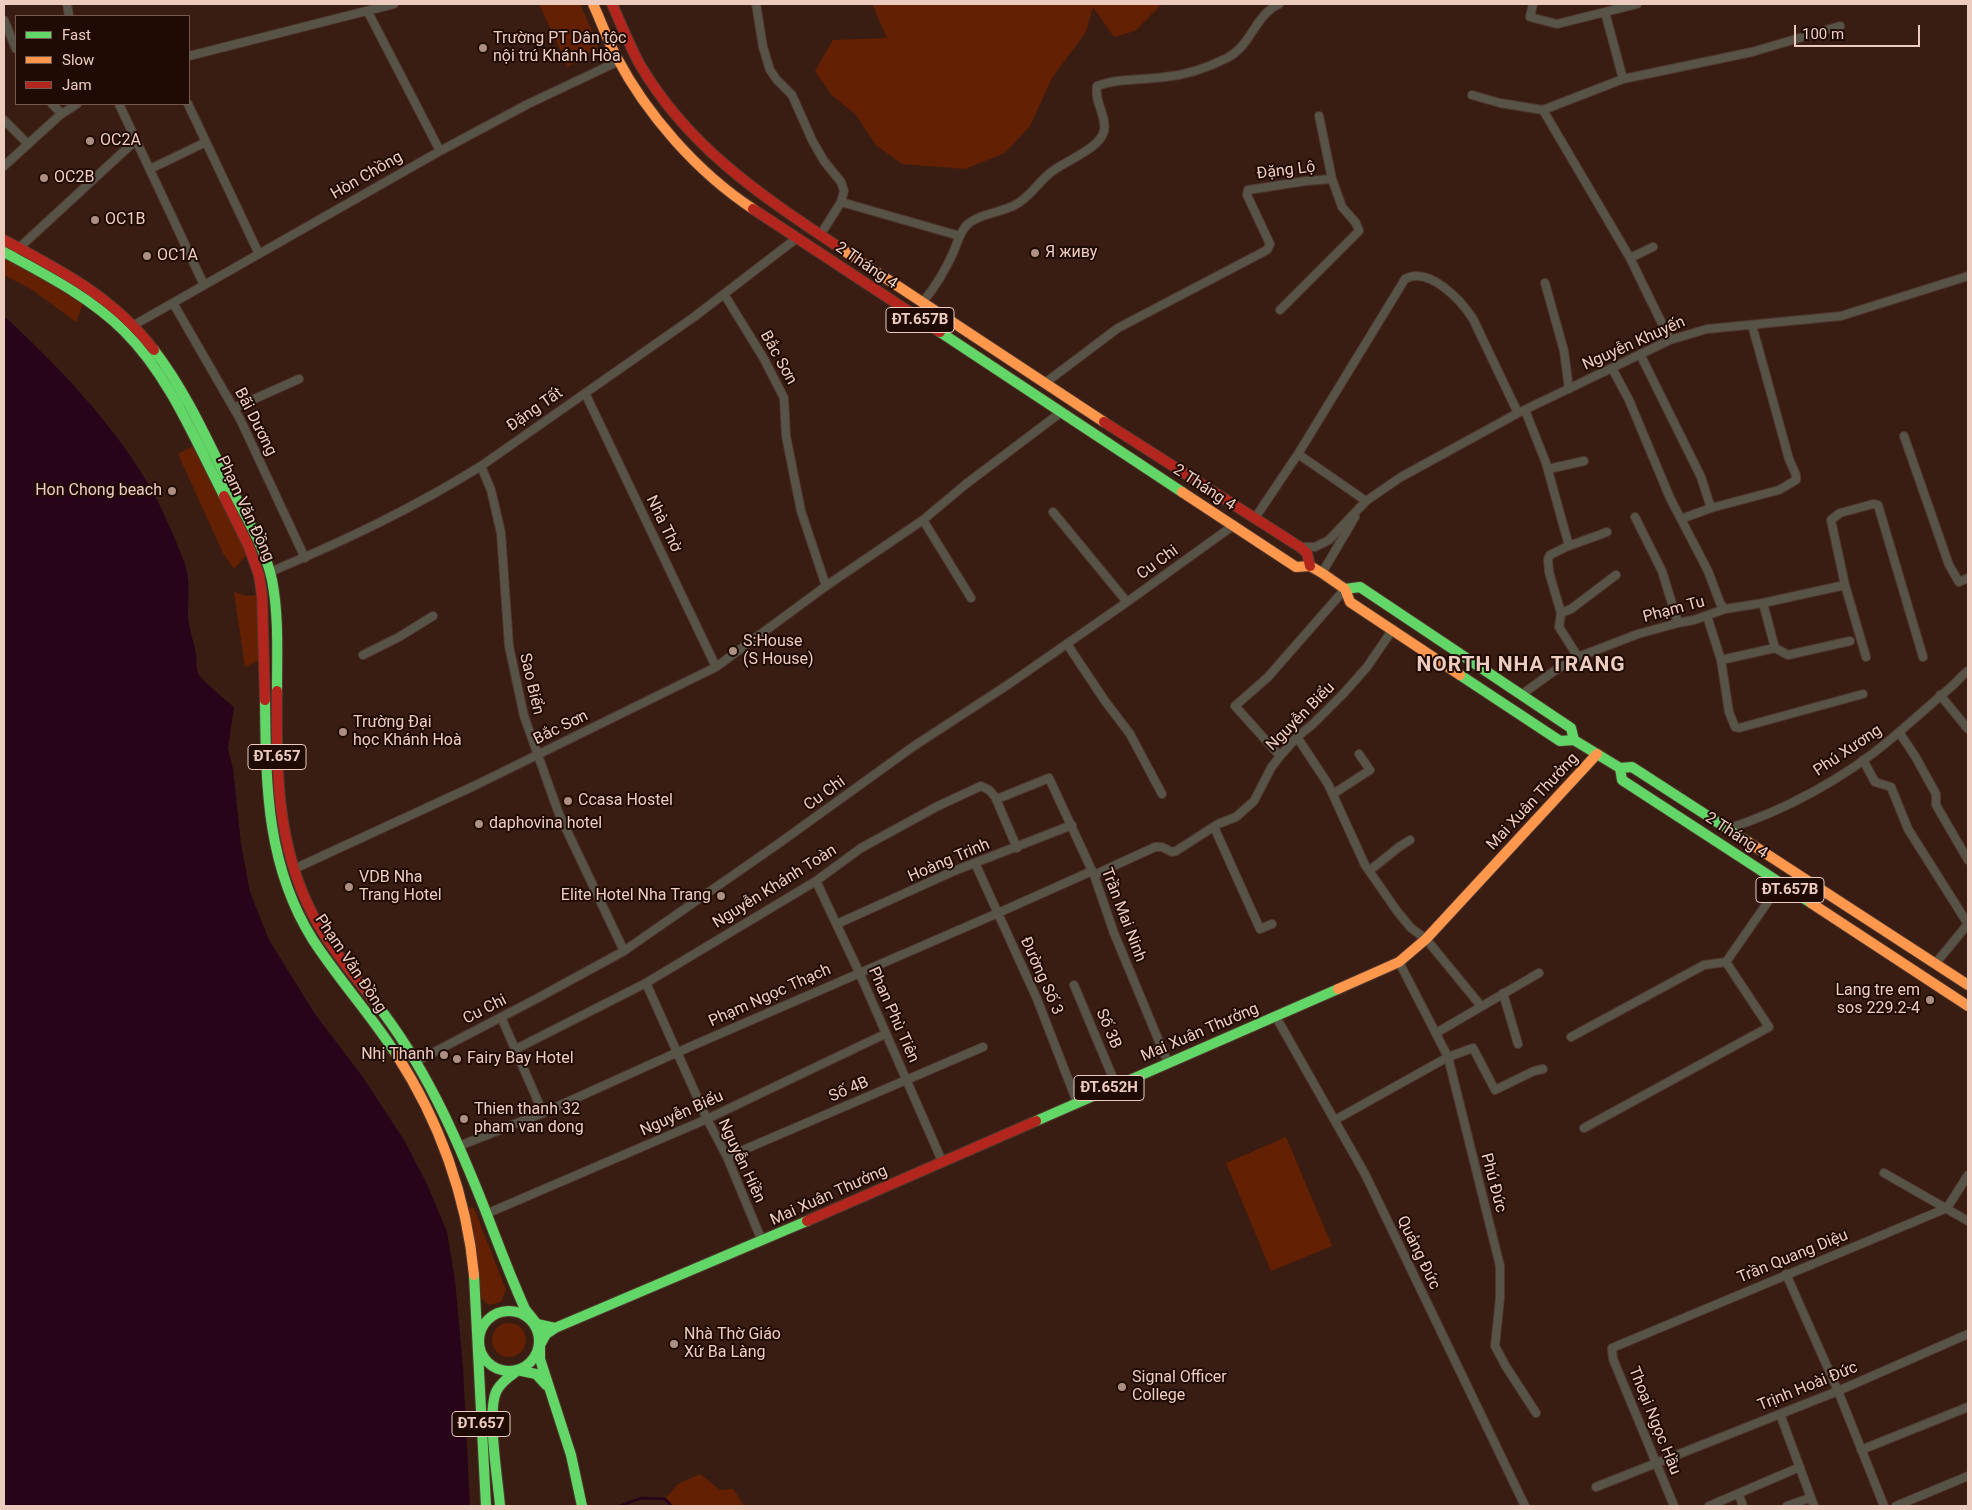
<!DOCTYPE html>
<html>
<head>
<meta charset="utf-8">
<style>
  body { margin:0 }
  #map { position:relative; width:1972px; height:1510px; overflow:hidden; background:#391d12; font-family:Roboto,sans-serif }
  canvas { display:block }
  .frame { position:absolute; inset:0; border:5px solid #edccc0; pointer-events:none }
  .legend { position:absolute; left:15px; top:15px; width:175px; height:90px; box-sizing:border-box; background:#200b04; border:1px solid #72584f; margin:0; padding:6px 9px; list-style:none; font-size:15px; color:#edccc0 }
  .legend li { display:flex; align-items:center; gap:10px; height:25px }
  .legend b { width:25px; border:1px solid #72584f }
  .scale { position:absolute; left:1794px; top:25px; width:126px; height:22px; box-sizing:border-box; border:2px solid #edccc0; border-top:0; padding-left:6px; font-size:15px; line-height:18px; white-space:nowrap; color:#edccc0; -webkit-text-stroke:4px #200b04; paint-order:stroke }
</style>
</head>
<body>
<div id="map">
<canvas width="1972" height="1510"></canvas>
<div class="frame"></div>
<ul class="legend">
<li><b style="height:6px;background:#63d668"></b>Fast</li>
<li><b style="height:6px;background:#ff974d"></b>Slow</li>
<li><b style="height:6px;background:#b3261e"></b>Jam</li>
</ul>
<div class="scale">100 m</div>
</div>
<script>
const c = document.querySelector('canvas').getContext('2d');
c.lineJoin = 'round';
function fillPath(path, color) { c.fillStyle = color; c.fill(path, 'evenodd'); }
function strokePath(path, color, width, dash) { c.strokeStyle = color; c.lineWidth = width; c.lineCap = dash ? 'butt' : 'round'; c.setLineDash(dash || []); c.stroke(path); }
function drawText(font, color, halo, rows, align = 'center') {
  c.font = font + ' Roboto,sans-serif'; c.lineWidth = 4; c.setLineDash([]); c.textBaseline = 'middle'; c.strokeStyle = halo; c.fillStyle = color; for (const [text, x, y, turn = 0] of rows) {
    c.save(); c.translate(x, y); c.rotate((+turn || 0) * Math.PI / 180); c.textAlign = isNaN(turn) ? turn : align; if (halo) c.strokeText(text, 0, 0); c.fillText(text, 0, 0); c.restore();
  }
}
fillPath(new Path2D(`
  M539 4H580L598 44 597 48 568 67Z
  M872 4H1162L1135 31 1114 37 1093 7 1086 32 1052 78 1030 126 1005 153 965 169 902 164 876 145 856 115 831 94 815 71 833 40 887 38Z
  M4 256 83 304 76 322 31 289 4 275Z
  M195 445 247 554 234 569 223 553 178 454Z
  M234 592 246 596 258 595 261 659 245 667Z
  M1286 1137 1332 1246 1271 1271 1226 1163Z
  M471 1207 474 1208 506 1290 501 1302 489 1305 481 1298 476 1245 469 1209Z
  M492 1340a17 17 0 1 1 34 0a17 17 0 1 1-34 0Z
  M700 1474 720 1490 733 1489 744 1506H672L665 1499 678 1484Z`), '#642002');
fillPath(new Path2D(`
  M4 316C57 365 110 420 147 482 162 507 173 534 184 561 191 579 188 598 188 617 189 631 194 641 196 654 197 660 196 668 198 673 201 680 227 701 234 707L228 748 233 769 241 844 250 892 269 940 315 1014 362 1076 404 1140 427 1184 447 1232 455 1280 463 1367 470 1506H4Z`), '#27041a');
strokePath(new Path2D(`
  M619 1506 642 1498 665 1499 672 1506`), '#27041a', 2.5);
const street = new Path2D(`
  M67 4 69 16
  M756 4 763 47 770 70 777 80 792 95 812 140 824 161 841 182 844 191 841 202 821 234
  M1533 4 1530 17 1557 24 1605 12
  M1637 4 1605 12 1623 79 1543 110 1630 258 1670 340
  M368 12 440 151
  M4 20 16 49
  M189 56 394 4
  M1623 79 1752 52 1840 26
  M1472 95 1500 103 1543 110
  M52 104 62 114
  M119 104 204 285
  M188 104 259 254
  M1319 116 1332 179
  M4 120 27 143
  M4 166 60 115 77 104
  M150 169 206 142
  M841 202 960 236
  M19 248 136 140
  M1630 258 1653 247
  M1545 283 1564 351 1569 389
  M724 294 764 359 784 398 786 436 801 511 826 586
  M923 302C935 287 945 271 953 253 957 244 959 234 966 226 977 214 1000 213 1015 205 1031 197 1039 180 1054 170 1068 160 1100 148 1104 131 1107 116 1094 102 1097 86 1119 78 1142 80 1165 77 1186 75 1209 67 1227 58 1252 45 1254 16 1279 4
  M173 303 240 419 305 558
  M134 325 440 151 528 104 619 61
  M1640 354 1701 477 1711 508
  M1612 368 1629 400 1670 498 1708 571 1720 603 1725 609
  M1045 383 1118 328 1267 250 1270 244 1247 195 1248 190 1306 181 1332 179 1342 207 1356 223 1359 231 1280 310
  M585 393 716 667
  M234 408 299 379
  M1525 410 1546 463 1569 546
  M1904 436 1949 565 1959 582 1968 578
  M481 466 491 490 501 533 509 646 524 716 559 814 624 951
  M1548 469 1584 461
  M1366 501 1298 454 1405 279C1429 266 1461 300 1473 319L1518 413
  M1053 512 1127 602
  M1635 517 1662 571 1678 623
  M1255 518 1298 454
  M1681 519 1711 508 1779 490 1796 480V475L1789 459 1752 325
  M923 520 971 598
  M1300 547H1315L1329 540 1366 501 1401 477 1518 413 1670 340 1707 329 1841 316 1968 276
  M270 572C344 541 412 509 481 466L694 317 797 238
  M1322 573 1355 517
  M1561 613 1571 609 1616 575
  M1707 616 1721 660 1729 712 1735 727 1739 728 1863 694
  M1067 644 1105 701 1130 734 1162 794
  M1775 648 1788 655 1850 641
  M363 655 399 637 433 616
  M1578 657 1559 627 1561 613 1549 572 1548 559 1550 555 1566 547 1607 532
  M1866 657 1845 585 1831 520 1840 513 1873 504 1878 505 1923 657
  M1721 660 1775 648 1763 603
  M1521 695 1557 669 1578 657 1638 634 1678 623 1694 620 1725 609 1763 603 1845 585
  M1940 695 1968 729
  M1899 732 1915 756 1936 794V805L1968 860
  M1297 737 1328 784 1365 865 1397 911 1411 928 1426 939 1481 1006
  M1280 756 1235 706 1268 677 1345 589
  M1863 760 1875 782 1891 787 1908 829 1968 924
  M1333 794 1370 770 1359 754
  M996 799 1017 848
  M1214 827 1260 929 1272 924
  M1727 829C1784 811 1845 778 1891 739 1911 722 1931 704 1951 687 1957 682 1962 675 1968 671
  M975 863 1037 999 1077 1102
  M294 869 476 785 716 667 826 586 923 520 966 484 1060 413
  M1369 871 1399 847 1410 840
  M1094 875 1155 847H1162L1172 852 1176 851 1218 824 1236 817 1254 801 1271 768 1280 756 1297 737 1313 724 1344 693 1367 667 1393 629
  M816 881 859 972 942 1161
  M837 924 954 871 1072 825
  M1399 962 1448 1057 1500 1266V1298L1495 1346 1505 1365 1536 1413
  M1935 964 1968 924
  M646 983 707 1119 727 1157 762 1241
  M1074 985 1116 1085
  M1503 993 1518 1044
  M501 1017 543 1113
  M1276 1017 1365 1174 1525 1506
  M1436 1033 1539 973
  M1571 1037 1704 965 1726 962
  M516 1049 646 983 816 881 861 848 938 806 981 786 989 790 997 799 1049 778 1094 875 1114 933 1168 1063
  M417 1061 536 999 624 951 778 844 914 746 1009 684 1127 602 1234 525
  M1335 1120 1448 1057 1473 1048 1495 1090 1534 1071 1543 1069
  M1584 1128 1769 1027 1726 962 1781 883
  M459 1146 543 1113 678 1052 998 913 1092 871
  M727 1157 983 1047
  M1884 1173 1968 1221
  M486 1214 707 1119 885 1034
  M1786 1274 1838 1391 1884 1506
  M1780 1414 1814 1506
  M1861 1450 1968 1407
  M1596 1487 1838 1391 1968 1334
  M1739 1495 1743 1506
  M1674 1506 1613 1359 1612 1348 1947 1208 1968 1175
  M1709 1506 1800 1467
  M1787 1506 1810 1498
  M1896 1506 1968 1476`);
const fast = new Path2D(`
  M4 252C46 275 90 297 124 331 170 377 195 440 224 496
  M940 332 1182 492
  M154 350C187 393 208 442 232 490 247 519 265 548 272 580 279 616 277 655 277 691
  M1345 589 1360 587 1571 728 1574 740
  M1460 675 1560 741 1574 740 1620 768 1632 767 1748 842
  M265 700C266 786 266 865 313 940 339 980 371 1015 396 1054
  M1620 768 1622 780 1811 903
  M375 1002C424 1064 455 1134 484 1207 497 1241 510 1276 525 1309L537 1324 555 1328
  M1036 1121 1338 989
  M474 1275 486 1506
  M479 1341a30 30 0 1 1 60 0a30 30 0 1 1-60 0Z
  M540 1345V1359L571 1455 582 1506
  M540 1345 546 1334 555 1328 807 1221
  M517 1370 536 1374 546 1385
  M500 1506C498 1480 486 1410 497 1390 502 1381 510 1376 517 1371`);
const slow = new Path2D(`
  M593 4C601 21 607 39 616 56 647 115 697 172 753 209
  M837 246 1104 422
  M1182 492 1296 567 1310 566 1322 573 1345 589 1350 602 1460 675
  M1748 842 1968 985
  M1811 903 1968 1006
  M1338 989 1399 962 1426 939 1597 754
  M396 1054C439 1120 467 1197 474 1275`);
const jam = new Path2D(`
  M612 4C621 24 629 44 639 63 687 146 759 194 837 246
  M753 209 940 332
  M4 240C62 271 113 297 154 350
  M1104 422 1300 547 1307 553 1310 566
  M224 496 249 547 259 575 262 595 265 700
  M277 691C276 767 276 845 313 915 329 946 353 974 375 1002
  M807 1221 1036 1121`);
strokePath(street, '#4f372e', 10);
strokePath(fast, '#4f372e', 12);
strokePath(slow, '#4f372e', 12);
strokePath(jam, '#4f372e', 12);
strokePath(street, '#585347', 8);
strokePath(fast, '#63d668', 10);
strokePath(slow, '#ff974d', 10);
strokePath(jam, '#b3261e', 10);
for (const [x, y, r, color] of [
  [483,48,5,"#ae8f83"],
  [90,141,5,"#ae8f83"],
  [44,178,5,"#ae8f83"],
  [95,220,5,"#ae8f83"],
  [1035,253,5,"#ae8f83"],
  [147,256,5,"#ae8f83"],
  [172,491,5,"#ae8f83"],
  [733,651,5,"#ae8f83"],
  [343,732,5,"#ae8f83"],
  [568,801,5,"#ae8f83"],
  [479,824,5,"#ae8f83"],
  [349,887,5,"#ae8f83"],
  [721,896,5,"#ae8f83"],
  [1930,1000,5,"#ae8f83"],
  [444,1055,5,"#ae8f83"],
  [457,1059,5,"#ae8f83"],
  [464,1119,5,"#ae8f83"],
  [674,1344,5,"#ae8f83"],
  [1122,1387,5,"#ae8f83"]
]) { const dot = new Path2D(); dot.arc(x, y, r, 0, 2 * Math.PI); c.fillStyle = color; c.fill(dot); strokePath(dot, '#200b04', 2); }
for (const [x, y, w] of [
  [920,320,68],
  [277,757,58],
  [1790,890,68],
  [1109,1088,70],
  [481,1424,58]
]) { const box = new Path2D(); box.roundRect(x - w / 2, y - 12.5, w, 25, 4); c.fillStyle = '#200b04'; c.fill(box); strokePath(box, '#edccc0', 1); }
drawText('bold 15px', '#edccc0', null, [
  ["ĐT.657B",920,320],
  ["ĐT.657",277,757],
  ["ĐT.657B",1790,890],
  ["ĐT.652H",1109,1088],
  ["ĐT.657",481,1424]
]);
drawText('16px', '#edccc0', '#200b04', [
  ["Trường PT Dân tộc",493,39],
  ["nội trú Khánh Hòa",493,57],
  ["OC2A",100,141],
  ["OC2B",54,178],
  ["OC1B",105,220],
  ["Я живу",1045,253],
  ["OC1A",157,256],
  ["Hon Chong beach",162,491,"right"],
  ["S:House",743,642],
  ["(S House)",743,660],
  ["Trường Đại",353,723],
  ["học Khánh Hoà",353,741],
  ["Ccasa Hostel",578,801],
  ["daphovina hotel",489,824],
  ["VDB Nha",359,878],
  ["Trang Hotel",359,896],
  ["Elite Hotel Nha Trang",711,896,"right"],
  ["Lang tre em",1920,991,"right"],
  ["sos 229.2-4",1920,1009,"right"],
  ["Nhị Thanh",434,1055,"right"],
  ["Fairy Bay Hotel",467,1059],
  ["Thien thanh 32",474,1110],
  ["pham van dong",474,1128],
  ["Nhà Thờ Giáo",684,1335],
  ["Xứ Ba Làng",684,1353],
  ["Signal Officer",1132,1378],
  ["College",1132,1396]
], 'left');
drawText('16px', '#edccc0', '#200b04', [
  ["Đặng Lộ",1286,171,-7],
  ["Hòn Chồng",367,176,-30],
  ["2 Tháng 4",866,266,34],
  ["Nguyễn Khuyến",1634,344,-24],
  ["Bắc Sơn",778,358,61],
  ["Đặng Tất",535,410,-35],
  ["Bãi Dương",255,422,63],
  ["2 Tháng 4",1204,488,33],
  ["Phạm Văn Đồng",245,509,65],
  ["Nhà Thờ",663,524,64],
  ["Cu Chi",1158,563,-36],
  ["Phạm Tu",1674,610,-15],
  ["Sao Biển",531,684,77],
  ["Nguyễn Biểu",1301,717,-45],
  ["Bắc Sơn",561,728,-26],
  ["Phú Xương",1848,751,-34],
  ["Cu Chi",825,794,-36],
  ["Mai Xuân Thưởng",1533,802,-47],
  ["2 Tháng 4",1736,836,33],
  ["Hoàng Trinh",949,861,-23],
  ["Nguyễn Khánh Toàn",775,887,-32],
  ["Trần Mai Ninh",1123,915,69],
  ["Phạm Văn Đồng",350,964,56],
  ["Đường Số 3",1041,976,66],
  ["Phạm Ngọc Thạch",770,996,-24],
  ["Cu Chi",485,1010,-27],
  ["Phan Phù Tiên",893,1015,66],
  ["Số 3B",1108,1029,67],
  ["Mai Xuân Thưởng",1200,1033,-23],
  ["Số 4B",849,1090,-23],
  ["Nguyễn Biểu",682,1114,-24],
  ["Nguyễn Hiền",741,1161,65],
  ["Phú Đức",1493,1183,75],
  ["Mai Xuân Thưởng",829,1196,-24],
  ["Quảng Đức",1418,1253,64],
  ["Trần Quang Diệu",1793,1257,-22],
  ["Trịnh Hoài Đức",1808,1387,-22],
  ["Thoại Ngọc Hầu",1654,1421,68]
]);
c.letterSpacing = '1px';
drawText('bold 21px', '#edccc0', '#200b04', [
  ["NORTH NHA TRANG",1521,666]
]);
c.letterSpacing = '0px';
</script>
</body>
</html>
